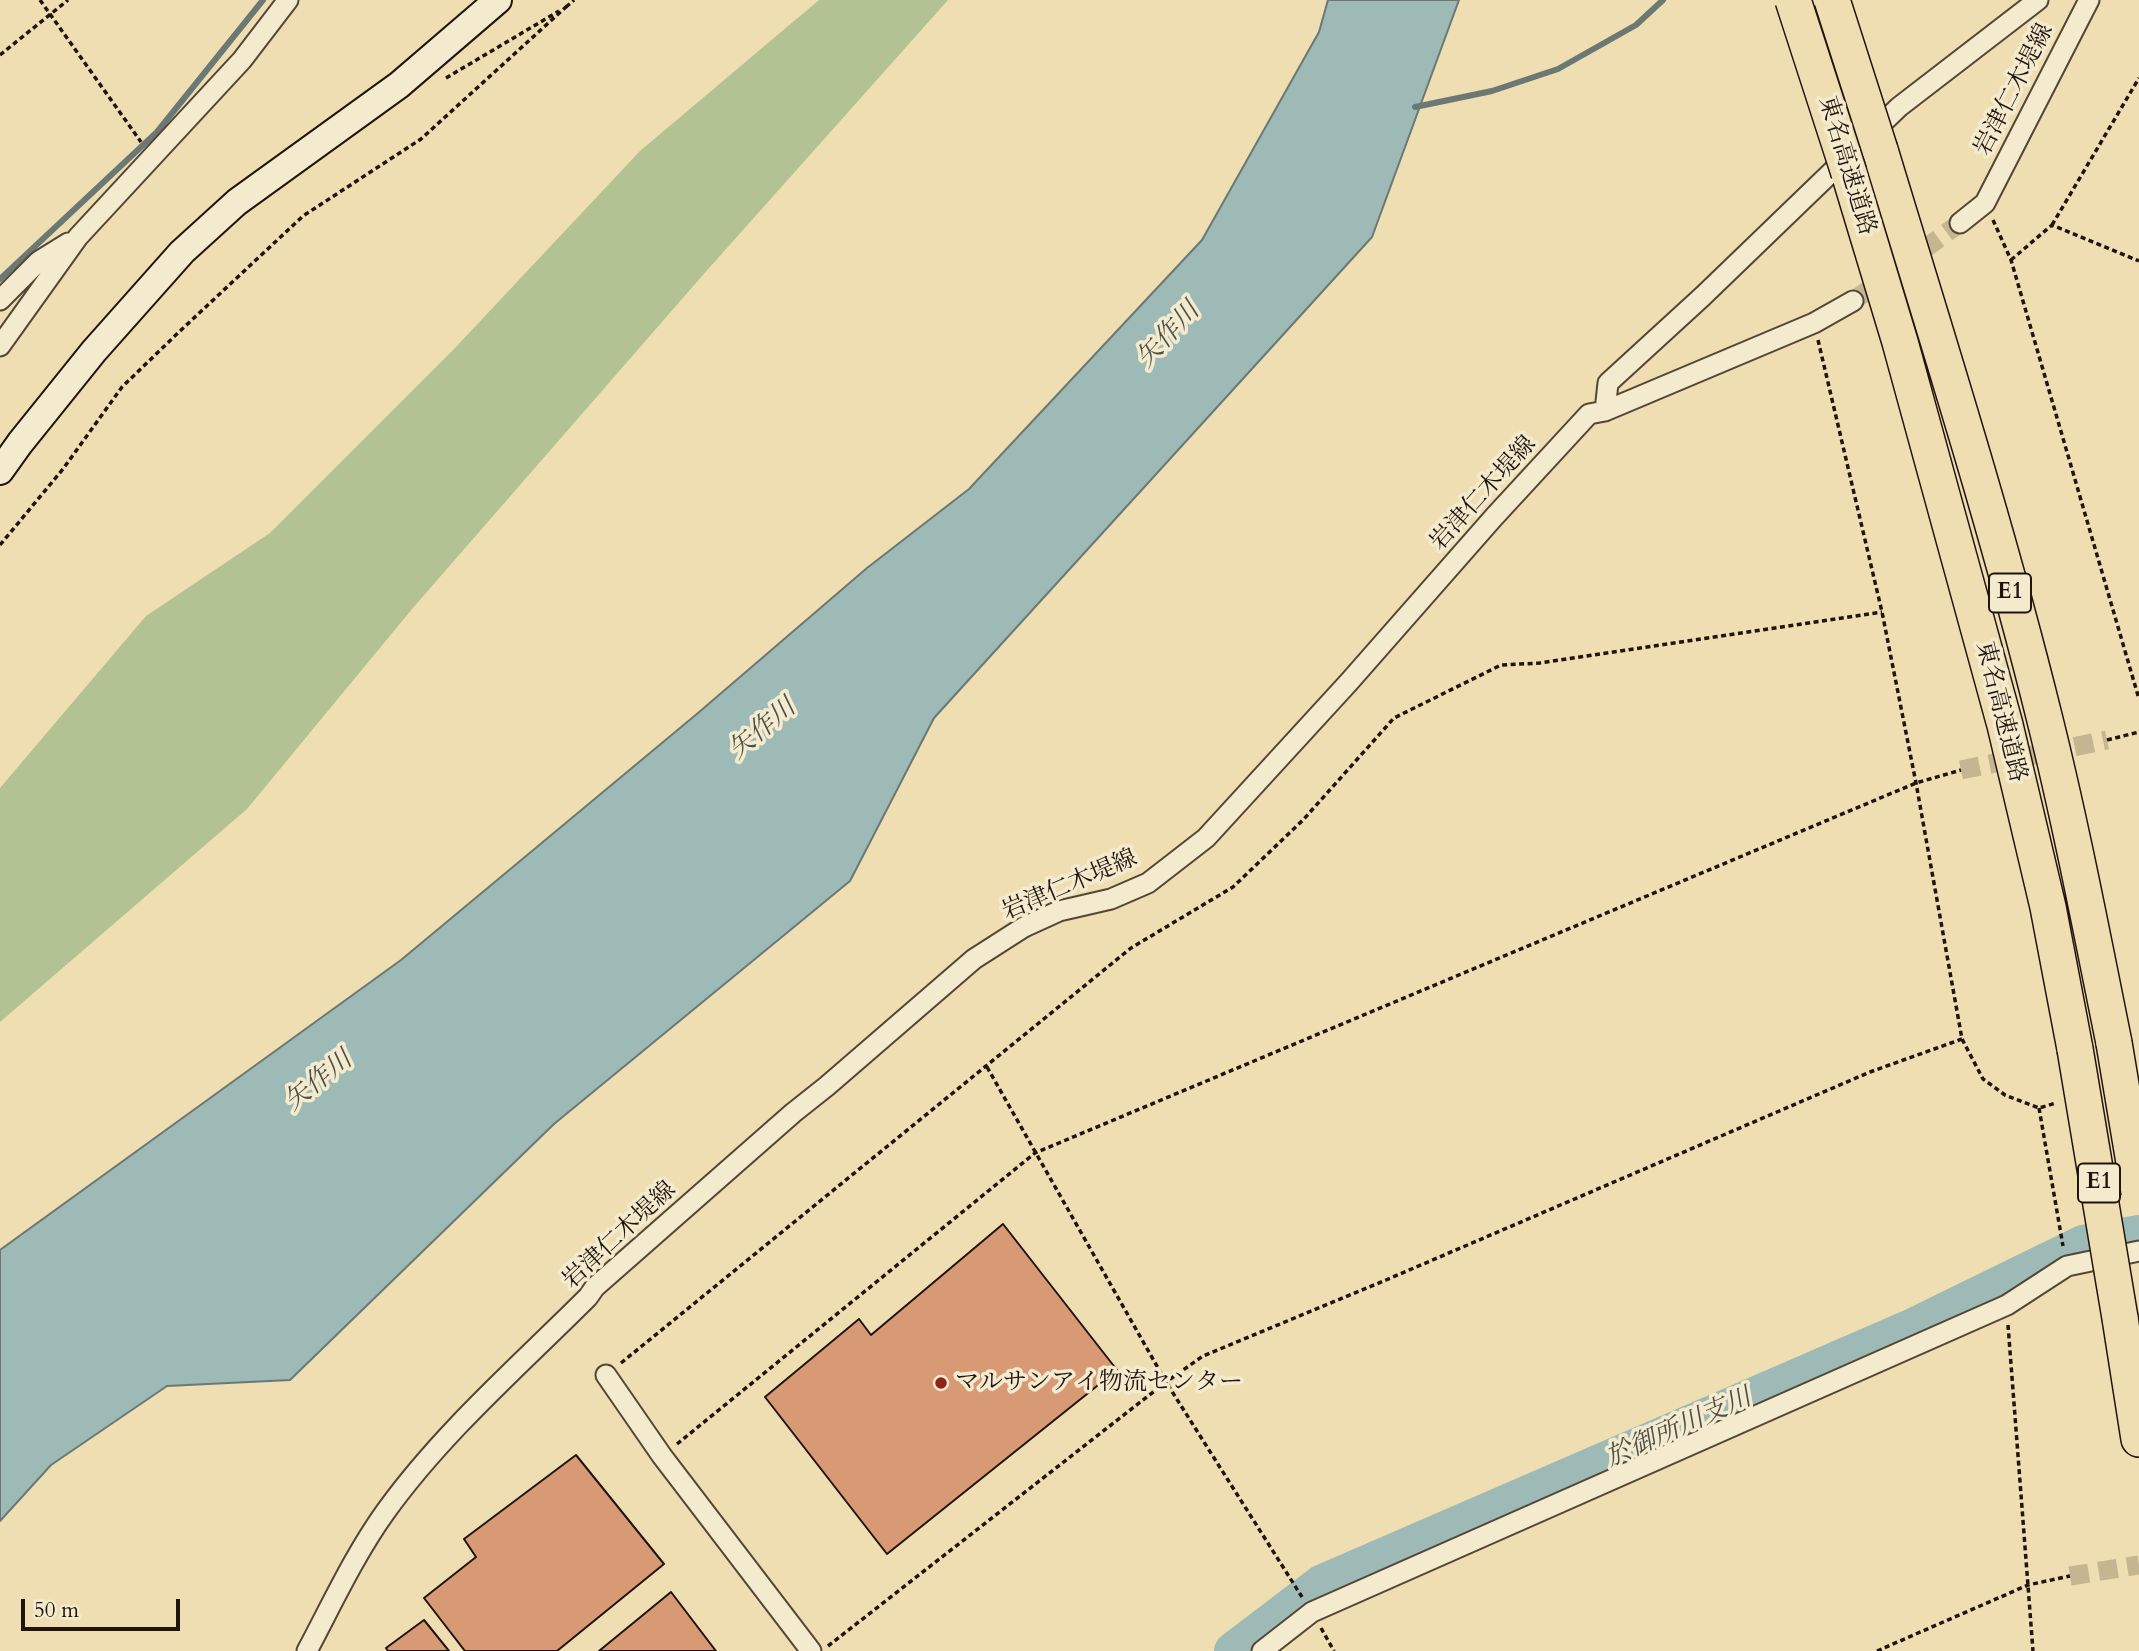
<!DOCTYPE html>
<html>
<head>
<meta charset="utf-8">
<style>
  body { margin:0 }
  #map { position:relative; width:2139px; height:1651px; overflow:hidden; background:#eedeb2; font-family:Cardo,serif }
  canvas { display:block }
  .scale { position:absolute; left:21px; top:1599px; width:159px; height:32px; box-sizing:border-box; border:4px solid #21140e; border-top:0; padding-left:9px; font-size:21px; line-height:24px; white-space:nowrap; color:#21140e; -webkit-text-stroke:5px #f4eacd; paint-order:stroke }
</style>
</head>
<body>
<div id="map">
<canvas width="2139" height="1651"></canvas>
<div class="scale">50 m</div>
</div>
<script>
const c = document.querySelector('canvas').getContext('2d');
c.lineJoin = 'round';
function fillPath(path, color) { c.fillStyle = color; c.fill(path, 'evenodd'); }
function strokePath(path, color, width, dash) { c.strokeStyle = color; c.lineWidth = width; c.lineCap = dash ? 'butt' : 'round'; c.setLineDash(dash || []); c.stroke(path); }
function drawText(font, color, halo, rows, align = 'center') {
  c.font = font + ' Cardo,"Noto Serif JP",serif'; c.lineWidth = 7; c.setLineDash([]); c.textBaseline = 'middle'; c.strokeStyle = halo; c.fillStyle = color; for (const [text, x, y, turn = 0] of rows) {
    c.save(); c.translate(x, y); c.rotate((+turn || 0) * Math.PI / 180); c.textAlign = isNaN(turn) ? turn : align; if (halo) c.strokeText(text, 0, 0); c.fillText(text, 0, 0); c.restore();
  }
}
fillPath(new Path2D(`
  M819 0H948L702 276 412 609 247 809 0 1022V788L146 616 270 533 455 348 640 151Z`), '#b2c292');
const water = new Path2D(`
  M1328 0H1459L1372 237 934 718 850 881 554 1124 290 1380 167 1386 51 1465 0 1521V1250L401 960 698 713 867 568 969 489 1202 240 1319 32Z`);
fillPath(water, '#9dbab6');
strokePath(water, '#6b7873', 2);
strokePath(new Path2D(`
  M1415 107 1492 91 1558 69 1636 25 1663 0
  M0 279 157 132 263 0`), '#6b7873', 6);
strokePath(new Path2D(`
  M1233 1651 1321 1584 1909 1329 2083 1244 2139 1234`), '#9dbab6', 38);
const building = new Path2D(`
  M1003 1224 1117 1370 887 1554 765 1397 859 1319 871 1335Z
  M576 1455 664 1564 557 1651H465L424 1598 476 1557 464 1539Z
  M671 1592 716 1651H599Z
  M424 1620 449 1651H388L386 1648Z`);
fillPath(building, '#d89975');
strokePath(building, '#21140e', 2);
strokePath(new Path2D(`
  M1853 301 1960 223
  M1961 770 2107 740
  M2070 1576 2139 1565`), '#c5b691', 19, [19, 10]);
const street = new Path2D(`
  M1960 223 1985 203 2089 0
  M0 300 39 261 68 243
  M0 346 78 237 242 60 288 0
  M1605 411 1608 383 1703 296 1899 107 2038 0
  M606 1375 662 1456 811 1651
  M307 1651C332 1604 355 1554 386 1511 443 1432 519 1366 588 1297L595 1287 793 1113 827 1086 974 959 1024 927 1059 911 1111 899 1148 883 1206 838 1349 682 1494 517 1589 414 1605 411 1814 323 1853 301
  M1262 1651 1312 1612 2007 1305 2067 1266 2139 1251`);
const secondary = new Path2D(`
  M0 471 20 443 94 351 182 252 237 202 399 85 498 0`);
const highway = new Path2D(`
  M1880 150C1937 338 1997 526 2044 716 2071 824 2092 934 2114 1043
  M1849 173 1900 342 2005 725 2048 907 2075 1049
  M2120 1318 2139 1439`);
strokePath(street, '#544637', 23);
strokePath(secondary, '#21140e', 30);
strokePath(highway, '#21140e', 38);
strokePath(new Path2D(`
  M40 0 141 142
  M566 7 574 0
  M0 55 68 0
  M446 78 559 11
  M1993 220 2011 260 2139 699
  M2052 225 2139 78
  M2011 260 2052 225 2139 261
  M1818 340 1882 612 1916 783 1962 1039 1983 1079 2005 1095 2039 1108 2056 1103
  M0 545 63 469 122 387 180 331 303 216 421 139 567 6
  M2107 740 2139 732
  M987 1067 1166 1382 1302 1597
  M2039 1108 2063 1246
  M2008 1325 2033 1651
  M621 1363 1131 948 1233 887 1303 820 1394 718 1501 665 1540 663 1882 612
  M677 1444 1035 1153 1916 783 1961 770
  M1321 1628 1334 1651
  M828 1646 1166 1382 1203 1356 1386 1280 1870 1072 1962 1039
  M1877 1651 2028 1585 2070 1576`), '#21140e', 3.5, [5, 3.5]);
strokePath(street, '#f4eacd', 19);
strokePath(secondary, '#f4eacd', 26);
strokePath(highway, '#eedeb2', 35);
const highwayBridge = new Path2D(`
  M1793 0 1849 173
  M1832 0 1880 150
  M2114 1043 2139 1192
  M2075 1049 2120 1318`);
strokePath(highwayBridge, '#21140e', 38, []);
strokePath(highwayBridge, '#eedeb2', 35);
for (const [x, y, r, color] of [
  [941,1383,7,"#8f2418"]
]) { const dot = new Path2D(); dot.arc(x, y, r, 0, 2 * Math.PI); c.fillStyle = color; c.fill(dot); strokePath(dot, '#f4eacd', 2.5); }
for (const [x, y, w] of [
  [2010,593,42],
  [2099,1183,42]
]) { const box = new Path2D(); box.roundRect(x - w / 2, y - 19.5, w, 39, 5); c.fillStyle = '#f4eacd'; c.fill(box); strokePath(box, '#21140e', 2); }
drawText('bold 23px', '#21140e', null, [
  ["E1",2010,593],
  ["E1",2099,1183]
]);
drawText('24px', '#21140e', '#f4eacd', [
  ["岩津仁木堤線",2015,90,-63],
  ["東名高速道路",1846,166,73],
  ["岩津仁木堤線",1484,494,-48],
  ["東名高速道路",2000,712,76],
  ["岩津仁木堤線",1070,886,-23],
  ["岩津仁木堤線",620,1236,-43]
]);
drawText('24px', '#21140e', '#f4eacd', [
  ["マルサンアイ物流センター",955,1383]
], 'left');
drawText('italic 26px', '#4c4e49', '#f4eacd', [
  ["矢作川",1169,336,-47],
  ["矢作川",763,730,-40],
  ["矢作川",319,1082,-39],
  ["於御所川支川",1679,1429,-24]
]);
</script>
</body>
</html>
